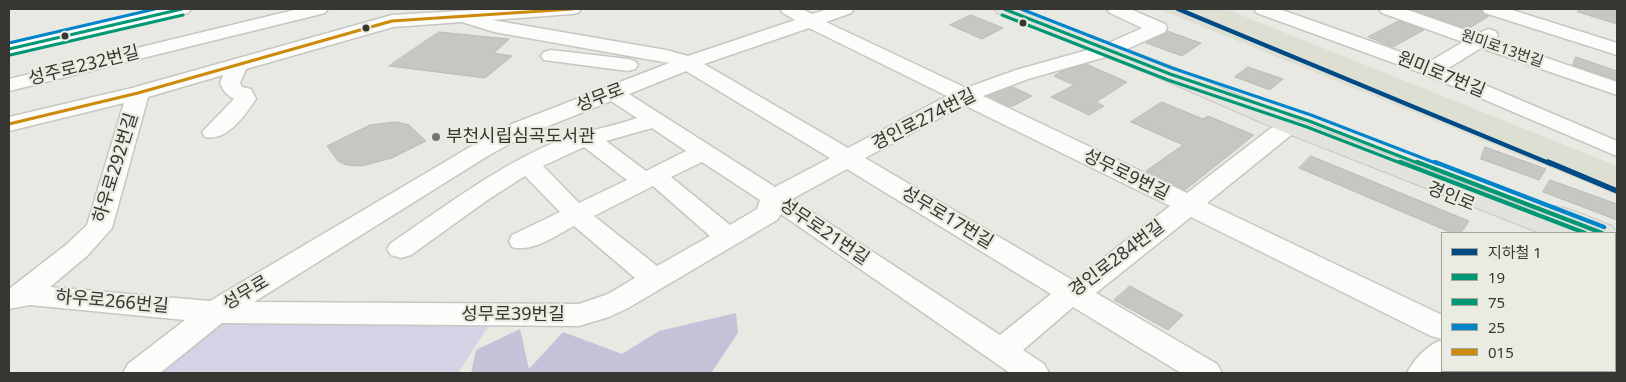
<!DOCTYPE html>
<html>
<head>
<meta charset="utf-8">
<style>
  body { margin:0 }
  #map { position:relative; width:1626px; height:382px; overflow:hidden; background:#e9e9e4; font-family:"Noto Sans","Noto Sans KR",sans-serif }
  canvas { display:block }
  .frame { position:absolute; inset:0; border:10px solid #363632; pointer-events:none }
  .legend { position:absolute; left:1441px; top:232px; width:175px; height:140px; box-sizing:border-box; background:#eaece1; border:1px solid #a2a39b; margin:0; padding:6px 9px; list-style:none; font-size:15px; color:#363632 }
  .legend li { display:flex; align-items:center; gap:10px; height:25px }
  .legend b { width:25px; border:1px solid #a2a39b }
</style>
</head>
<body>
<div id="map">
<canvas width="1626" height="382"></canvas>
<div class="frame"></div>
<ul class="legend">
<li><b style="height:6px;background:#004a85"></b>지하철 1</li>
<li><b style="height:6px;background:#009775"></b>19</li>
<li><b style="height:6px;background:#009775"></b>75</li>
<li><b style="height:6px;background:#0085ca"></b>25</li>
<li><b style="height:6px;background:#cc8b0a"></b>015</li>
</ul>
</div>
<script>
const c = document.querySelector('canvas').getContext('2d');
c.lineJoin = 'round';
function fillPath(path, color) { c.fillStyle = color; c.fill(path, 'evenodd'); }
function strokePath(path, color, width, dash) { c.strokeStyle = color; c.lineWidth = width; c.lineCap = dash ? 'butt' : 'round'; c.setLineDash(dash || []); c.stroke(path); }
function drawText(font, color, halo, rows, align = 'center') {
  c.font = font + ' "Noto Sans","Noto Sans KR",sans-serif'; c.lineWidth = 4.5; c.setLineDash([]); c.textBaseline = 'middle'; c.strokeStyle = halo; c.fillStyle = color; for (const [text, x, y, turn = 0] of rows) {
    c.save(); c.translate(x, y); c.rotate((+turn || 0) * Math.PI / 180); c.textAlign = isNaN(turn) ? turn : align; if (halo) c.strokeText(text, 0, 0); c.fillText(text, 0, 0); c.restore();
  }
}
fillPath(new Path2D(`
  M1159 9H1226L1617 166V195Z`), '#dddfd3');
fillPath(new Path2D(`
  M218 317 491 322 458 373H144Z`), '#d6d2e5');
fillPath(new Path2D(`
  M736 313 738 333 711 373H471L476 350 520 329 529 369 563 332 622 354 659 331Z`), '#c6c1d8');
const building = new Path2D(`
  M1410 9H1480L1484 14 1489 16 1468 29Z
  M1579 9H1617V24L1578 12Z
  M971 15 1003 28 982 39 950 25Z
  M1399 21 1424 30 1393 47 1368 37Z
  M1167 31 1201 43 1182 56 1146 43Z
  M439 32 509 39 494 53 512 56 485 78 389 66Z
  M1576 57 1617 71V80L1573 65Z
  M1086 64 1127 82 1096 102 1104 106 1089 115 1051 97 1074 85 1054 76 1062 71Z
  M1248 67 1283 79 1270 90 1235 77Z
  M1013 87 1032 96 1011 107 988 96Z
  M1162 102 1203 119 1208 116 1254 135 1185 190 1146 171 1183 145 1131 122Z
  M396 122 409 125 426 141 392 158 362 166 346 165 338 161 327 146 370 125Z
  M1485 147 1546 169 1539 180 1481 159Z
  M1311 156 1469 221 1461 233H1452L1299 168Z
  M1550 180 1617 204V220L1543 192Z
  M1130 286 1183 315 1168 330 1114 300Z`);
fillPath(building, '#c6c6c2');
strokePath(building, '#babab6', 1);
const minor = new Path2D(`
  M159 9H191L188 13 9 55V43Z
  M298 9H328L325 13 9 91V79Z
  M493 9H581L578 13 572 14 492 20 666 50 688 56 795 20 783 13 780 9H802L812 14 828 9H854L851 13 826 22 966 88 1016 70 1102 46 1142 28 1110 13 1107 9H1130L1165 24 1167 28 1165 32 1116 54 1028 79 983 96 1187 193 1275 125 1283 123 1291 125 1294 130 1291 135 1207 203 1442 315V339L1431 336 1191 217 1096 293 1217 364 1222 373H1181L1073 307 1023 350 1044 364 1049 373H1010L781 214 777 220 628 308 609 317 579 326 222 323 160 373H123L128 364 185 320 30 305 9 309V289L67 244 87 225 124 103 9 131V117L132 88 392 15ZM462 22 494 32 669 63 512 124 475 144 210 301 50 287 87 256 112 228 148 97 223 75 220 83C224 92 226 94 234 99L202 132 205 137C227 142 245 115 256 99L251 89 242 87 240 83 246 69 393 27ZM809 28 947 96 848 148 704 64ZM686 71 830 158 775 187 629 94ZM611 101 637 118C609 128 580 131 553 143 495 168 444 207 391 243L387 249 391 255 401 258 411 255 489 199 525 176 560 212 512 235 509 241 512 247C533 253 556 235 574 226L635 278 608 294 579 304 254 302 491 154 528 134ZM964 105 1170 206 1074 281 865 158ZM652 128 686 151 646 171 606 141ZM584 147 627 180 579 203 543 166ZM702 162 760 200 757 209 730 225 671 177ZM847 169 1051 294 1000 335 792 199ZM653 186 710 236 657 266 594 216Z
  M1254 9H1279L1429 62 1463 42 1382 13 1379 9H1405L1477 34 1488 29 1495 31 1498 35 1494 40 1617 82V95L1481 48 1447 69 1617 141V156L1424 74 1257 13Z
  M1482 9H1509L1617 43V55L1485 13Z
  M551 50 628 59 635 61 638 65 635 69 628 71 544 60 541 56 544 52Z
  M1615 239 1617 240V258L1615 257Z
  M1442 340V371H1444L1442 373H1407C1414 359 1427 345 1442 340Z`);
const major = new Path2D(`
  M994 9H1021L1178 69 1299 121 1536 211 1539 207C1560 201 1592 219 1612 226L1617 233 1615 236V233H1540L1281 131 1162 79 997 13Z
  M1615 252H1617V273H1615Z`);
strokePath(minor, '#c6c6c2', 3);
strokePath(major, '#c7c7c5', 2);
fillPath(minor, '#fcfcfb');
fillPath(major, '#e2e3dc');
strokePath(new Path2D(`
  M1004 9 1170 74 1309 121 1420 164
  M9 49 182 9`), '#009775', 3);
strokePath(new Path2D(`
  M1417 162 1602 233`), '#009775', 4.5);
strokePath(new Path2D(`
  M1002 15 1168 80 1307 127 1403 164
  M10 55 183 15`), '#009775', 3);
strokePath(new Path2D(`
  M1400 162 1585 233`), '#009775', 4.5);
strokePath(new Path2D(`
  M1021 9 1172 68 1311 115 1438 164
  M9 43 155 9`), '#0085ca', 3);
strokePath(new Path2D(`
  M1435 162 1604 227`), '#0085ca', 4.5);
strokePath(new Path2D(`
  M9 124 138 93 392 21 572 9`), '#cc8b0a', 3);
strokePath(new Path2D(`
  M1178 9 1551 164`), '#004a85', 4.5);
strokePath(new Path2D(`
  M1548 162 1617 191`), '#004a85', 5.5);
for (const [x, y, r, color] of [
  [1023,23,4.5,"#363632"],
  [366,28,4.5,"#363632"],
  [65,36,4.5,"#363632"],
  [436,137,5,"#757570"]
]) { const dot = new Path2D(); dot.arc(x, y, r, 0, 2 * Math.PI); c.fillStyle = color; c.fill(dot); strokePath(dot, '#eaece1', 2); }
drawText('15px', '#363632', '#eaece1', [
  ["원미로13번길",1502,49,19]
]);
drawText('18px', '#363632', '#eaece1', [
  ["성주로232번길",84,66,-14],
  ["원미로7번길",1441,75,22],
  ["성무로",600,98,-21],
  ["경인로274번길",924,120,-27],
  ["하우로292번길",116,168,-73],
  ["성무로9번길",1126,175,26],
  ["경인로",1451,197,22],
  ["성무로17번길",947,218,31],
  ["성무로21번길",824,232,34],
  ["경인로284번길",1117,259,-37],
  ["성무로",246,293,-31],
  ["하우로266번길",112,302,5],
  ["성무로39번길",513,315]
]);
drawText('18px', '#363632', '#eaece1', [
  ["부천시립심곡도서관",446,137]
], 'left');
</script>
</body>
</html>
